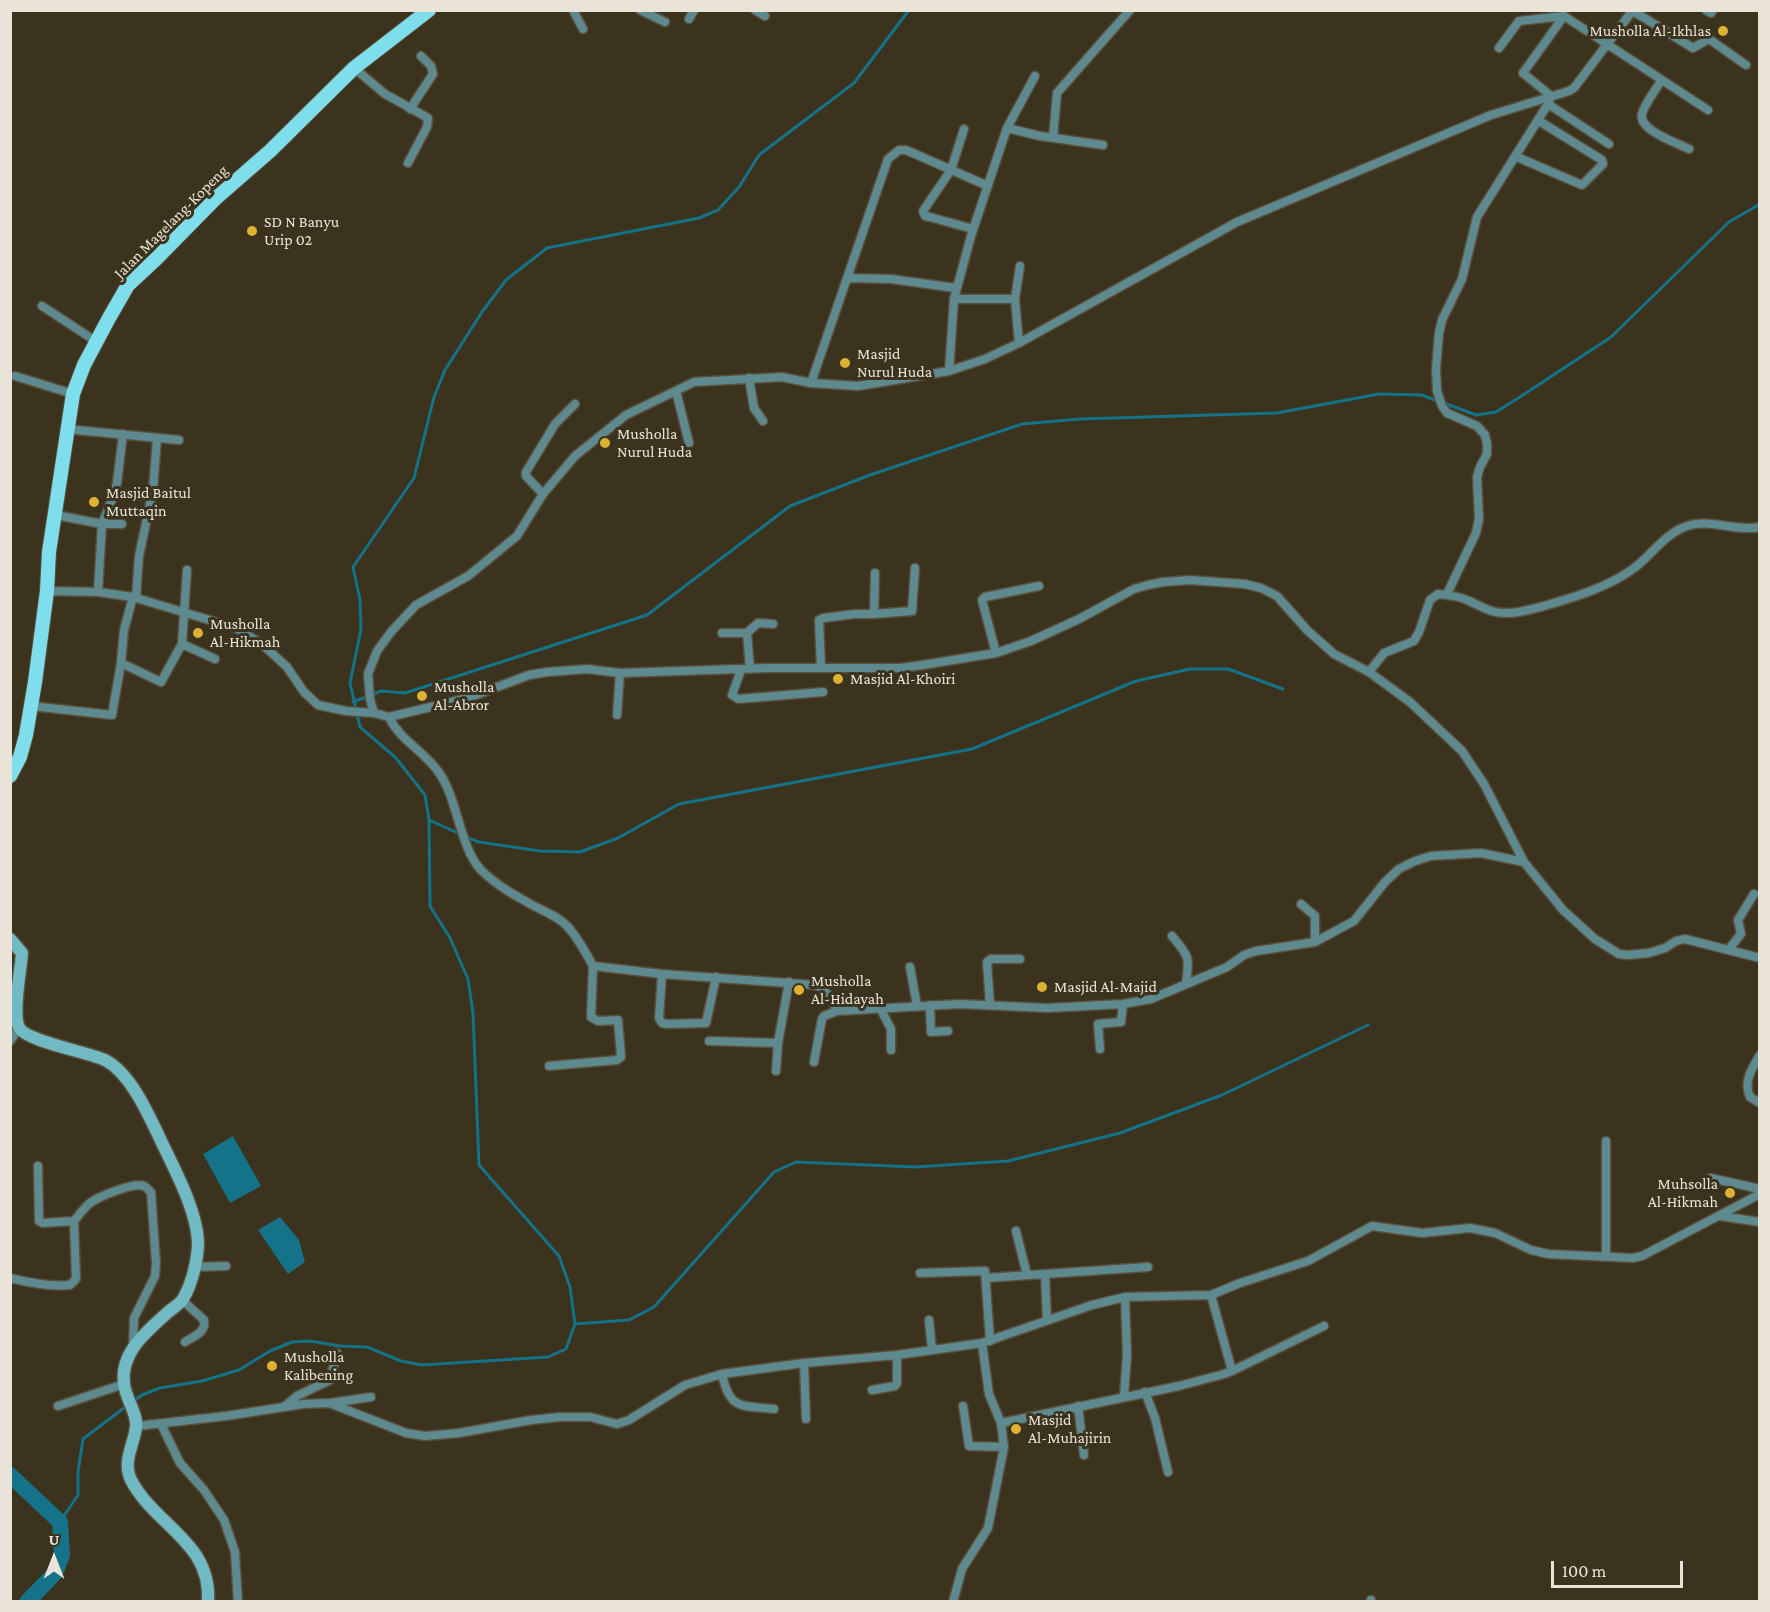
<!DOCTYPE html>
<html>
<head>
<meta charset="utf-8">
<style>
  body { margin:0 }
  #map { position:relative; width:1770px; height:1612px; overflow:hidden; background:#3c331e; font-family:"Crimson Pro",serif }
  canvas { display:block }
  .frame { position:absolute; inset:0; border:12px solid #e9e4d7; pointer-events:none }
  .north { position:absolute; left:24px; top:1528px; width:60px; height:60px; -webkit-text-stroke:4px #3c331e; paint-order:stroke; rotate:0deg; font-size:16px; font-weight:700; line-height:24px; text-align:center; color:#e9e4d7 }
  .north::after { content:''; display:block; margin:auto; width:21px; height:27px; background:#e9e4d7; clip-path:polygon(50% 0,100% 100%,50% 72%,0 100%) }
  .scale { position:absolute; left:1551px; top:1561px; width:132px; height:27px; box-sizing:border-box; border:3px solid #e9e4d7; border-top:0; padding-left:8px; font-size:18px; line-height:21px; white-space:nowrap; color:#e9e4d7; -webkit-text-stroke:4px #3c331e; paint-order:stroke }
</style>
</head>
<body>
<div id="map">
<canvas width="1770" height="1612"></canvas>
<div class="frame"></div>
<div class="north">U</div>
<div class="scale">100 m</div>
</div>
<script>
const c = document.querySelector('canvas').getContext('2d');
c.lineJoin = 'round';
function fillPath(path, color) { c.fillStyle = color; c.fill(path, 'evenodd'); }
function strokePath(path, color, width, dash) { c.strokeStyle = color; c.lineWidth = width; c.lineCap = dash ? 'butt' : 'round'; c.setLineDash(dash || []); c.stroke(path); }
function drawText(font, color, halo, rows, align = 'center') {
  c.font = font + ' "Crimson Pro",serif'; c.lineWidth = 6; c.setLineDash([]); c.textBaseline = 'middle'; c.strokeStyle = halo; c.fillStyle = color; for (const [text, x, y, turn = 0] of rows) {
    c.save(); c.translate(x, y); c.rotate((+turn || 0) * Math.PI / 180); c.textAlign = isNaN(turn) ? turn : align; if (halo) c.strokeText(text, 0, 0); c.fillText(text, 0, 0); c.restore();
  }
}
fillPath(new Path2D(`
  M233 1136 261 1186 230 1203 203 1154Z
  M280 1217 299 1240 305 1262 288 1274 258 1230Z`), '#147388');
strokePath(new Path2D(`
  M1444 403 1476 415 1496 412 1520 397 1611 337 1729 222 1760 204
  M353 702 381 691 405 693 647 615 790 506 870 475 1022 424 1080 419 1277 413 1379 394 1422 395 1437 401
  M429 820 460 834
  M466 837 479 842 540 851 580 852 618 838 679 804 972 749 1136 681 1190 669H1228L1283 689
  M575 1324 629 1320 654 1307 774 1172 796 1162 915 1167 1008 1161 1120 1133 1222 1095 1368 1025
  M134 1401 142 1395 160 1388 202 1381 239 1370 270 1351 292 1342 310 1341 340 1346 367 1347 401 1361 422 1365 548 1357 566 1349 575 1324 570 1287 559 1256 479 1165 473 1013 468 979 450 938 430 906 429 820 425 795 396 758 360 727 350 683 361 629 360 600 353 567 414 478 434 397 445 370 482 312 506 280 547 248 699 218 718 210 739 187 759 155 854 83 909 10
  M60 1522 78 1495V1472L83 1439 128 1405`), '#147388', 3);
strokePath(new Path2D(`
  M10 1475 60 1522 62 1555 55 1573 27 1602`), '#147388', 16);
const street = new Path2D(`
  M573 10 583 29
  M640 10 665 22
  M755 10 765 16
  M1706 10 1711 13 1713 10
  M1633 11 1693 48 1709 39 1746 65
  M689 19 694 10
  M1499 48 1519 21 1564 16 1708 110
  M354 68 385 94 428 118 427 127 408 163
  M1661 81C1655 91 1645 103 1642 114 1638 130 1677 143 1689 149
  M1548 104 1609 144
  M410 109 433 74 431 66 421 56
  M1007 128 1035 76
  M964 129 951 170 923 211 925 216 930 217 973 229
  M1053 138 1057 93 1130 10
  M1517 157 1582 185 1603 164 1602 160 1539 121
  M847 278 891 279 956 288
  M954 299H1015
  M42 306 97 342
  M1019 343 1015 299 1020 266
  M949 371 954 299 971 236 1007 128 1040 136 1103 145
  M15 376 73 394
  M749 378 754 408 763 421
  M811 383 888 159 899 150H906L988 186
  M676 391 689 443
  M66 429 179 440
  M543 494 526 476V472L555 424 575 404
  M56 515 102 524H122
  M47 591 98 592 133 597 236 628 263 645 287 667 304 692 318 705 346 711 374 713 389 717 468 698 529 675 547 672 587 669 620 673 768 668H901L929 664 996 653 1031 641 1079 619 1134 589 1148 585 1163 582 1190 580 1245 584 1261 588 1277 596 1307 630 1334 654 1369 672 1410 702 1462 751 1484 784 1524 862 1563 910 1595 939 1619 954 1628 955 1649 953 1665 948 1676 941 1685 939 1760 958
  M98 592 102 524 113 497 117 483 123 434
  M1447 594 1476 533 1479 519 1477 477 1480 467 1487 454V444L1485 435 1477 426 1447 413 1442 406 1437 391 1436 369 1439 333 1442 320 1462 279 1477 217 1548 104 1551 96 1523 73 1564 16
  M136 598 139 556 153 490 157 438
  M874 614 912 611 915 568
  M722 633H747L750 669
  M747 633 758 623 773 624
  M182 644 215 659
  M996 653 982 600 985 597 1039 586
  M121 663 161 682 182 644 187 570
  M821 668 819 620 823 618 855 614H874L875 573
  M741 670 732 695 738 699 823 692
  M1369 672 1384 653 1414 641 1419 632 1430 600 1438 594C1448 595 1460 596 1469 601 1482 607 1493 614 1508 613 1520 613 1532 609 1544 606 1575 597 1606 588 1633 569 1651 556 1664 534 1687 526 1710 518 1735 532 1760 527
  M31 706 112 715 121 663 124 630 133 597
  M374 713 370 699 368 674 377 651 391 632 416 605 468 576 517 536 543 494 575 456 626 415 694 382 782 377 811 383 858 386 949 371 985 359 1019 343 1237 222 1491 115 1569 91 1574 88 1633 10
  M617 715 620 673
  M389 717C400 741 426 752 440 774 458 801 460 848 481 870 496 885 516 896 534 906 546 912 559 917 568 927 578 938 586 953 593 966L662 974 816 985C828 990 831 1000 837 1011L960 1004 1048 1008 1123 1004 1151 999 1227 967 1244 955 1256 951 1315 942 1354 921 1385 882 1399 869 1415 861 1431 856 1481 853 1524 862
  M1301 904 1315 916V942
  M1172 936C1189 957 1190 956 1186 983
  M1729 949 1741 934 1738 920 1754 894
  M910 967 917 1006
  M662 974 659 1018 662 1023 667 1024 706 1023 716 977
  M930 1005 931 1032 948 1031
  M990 1005 987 962 991 959H1020
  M880 1008 891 1029V1050
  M10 1041 19 1028
  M709 1041 778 1043 789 982
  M1100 1049 1098 1024 1121 1022 1123 1004
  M1760 1055C1752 1068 1743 1082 1750 1097L1760 1103
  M814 1062 822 1019 824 1016 837 1011
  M549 1066 617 1060 621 1057 618 1020 598 1021 591 1017 593 966
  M776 1071 778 1043
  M1606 1141V1256
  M1711 1178 1760 1189
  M1720 1216 1760 1222
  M74 1221C79 1215 83 1209 90 1203 98 1197 133 1182 144 1186 147 1187 148 1190 151 1192L156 1263 155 1276 134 1318 133 1347
  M1016 1231 1027 1275
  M194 1267 226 1266
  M920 1273 985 1271 990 1341
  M1045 1275 1047 1320
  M10 1278C30 1283 50 1287 70 1285L76 1279 74 1221 43 1223 39 1221 38 1166
  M986 1278 1148 1267
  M182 1300 204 1320C206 1333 194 1336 185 1342
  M929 1320 932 1350
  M982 1343 989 1394 1001 1423 1179 1386 1224 1374 1232 1371 1211 1295
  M804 1363 806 1419
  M1232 1371 1324 1326
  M722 1374C730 1411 741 1405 774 1409
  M872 1390 895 1386 897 1383V1355
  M1145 1392 1155 1418 1168 1472
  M1124 1396 1127 1355 1125 1297
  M330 1403 371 1397
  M58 1406 124 1384
  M285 1406 297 1396 330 1380 337 1353
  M963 1406 969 1446 1004 1447
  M1078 1406 1084 1455
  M161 1424 180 1463 204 1490 224 1520 235 1552 238 1602
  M137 1426 226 1416 303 1404 329 1403 406 1433 425 1436 459 1433 531 1420 560 1417H590L617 1424 629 1420 685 1385 722 1374 804 1363 897 1355 982 1343 1092 1305 1125 1297 1211 1295 1240 1283 1308 1261 1372 1226 1422 1233 1470 1228 1495 1233 1531 1250 1548 1254 1633 1258 1642 1256 1760 1194
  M953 1602 962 1569 988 1528 1004 1447 1001 1423
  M1371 1602V1600`);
const secondary = new Path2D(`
  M10 939 22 953C21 970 11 1017 20 1029 30 1042 88 1052 105 1060 132 1074 150 1118 163 1145 176 1172 197 1212 198 1242 198 1259 192 1284 183 1299 179 1305 171 1309 166 1314 145 1333 120 1353 124 1384 126 1399 138 1415 136 1427 134 1445 122 1461 131 1480 155 1526 212 1542 208 1602`);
const primary = new Path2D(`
  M10 776 20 757 26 735 35 682 47 591 49 552 73 394 84 365 109 318 128 285 156 259 215 199 270 151 354 68 429 10`);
strokePath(street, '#584f3c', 11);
strokePath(secondary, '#584f3c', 15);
strokePath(primary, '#584f3c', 16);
strokePath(street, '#5d898f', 8);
strokePath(secondary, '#71b9c3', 12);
strokePath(primary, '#7edeeb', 14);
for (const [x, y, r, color] of [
  [1723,31,6,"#deb133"],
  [252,231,6,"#deb133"],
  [845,363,6,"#deb133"],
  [605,443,6,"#deb133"],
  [94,502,6,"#deb133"],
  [198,633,6,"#deb133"],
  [838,679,6,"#deb133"],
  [422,696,6,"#deb133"],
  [1042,987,6,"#deb133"],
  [799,990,6,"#deb133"],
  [1730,1193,6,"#deb133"],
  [272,1366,6,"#deb133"],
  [1016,1429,6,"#deb133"]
]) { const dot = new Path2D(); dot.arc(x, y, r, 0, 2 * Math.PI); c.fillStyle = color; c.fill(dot); strokePath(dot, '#3c331e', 2); }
drawText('16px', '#e9e4d7', '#3c331e', [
  ["Musholla Al-Ikhlas",1711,31,"right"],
  ["SD N Banyu",264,222],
  ["Urip 02",264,240],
  ["Masjid",857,354],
  ["Nurul Huda",857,372],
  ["Musholla",617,434],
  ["Nurul Huda",617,452],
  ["Masjid Baitul",106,493],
  ["Muttaqin",106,511],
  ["Musholla",210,624],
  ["Al-Hikmah",210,642],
  ["Masjid Al-Khoiri",850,679],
  ["Musholla",434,687],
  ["Al-Abror",434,705],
  ["Musholla",811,981],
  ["Al-Hidayah",811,999],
  ["Masjid Al-Majid",1054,987],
  ["Muhsolla",1718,1184,"right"],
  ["Al-Hikmah",1718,1202,"right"],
  ["Musholla",284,1357],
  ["Kalibening",284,1375],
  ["Masjid",1028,1420],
  ["Al-Muhajirin",1028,1438]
], 'left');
drawText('16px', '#e9e4d7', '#3c331e', [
  ["Jalan Magelang-Kopeng",171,222,-45]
]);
</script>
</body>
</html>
